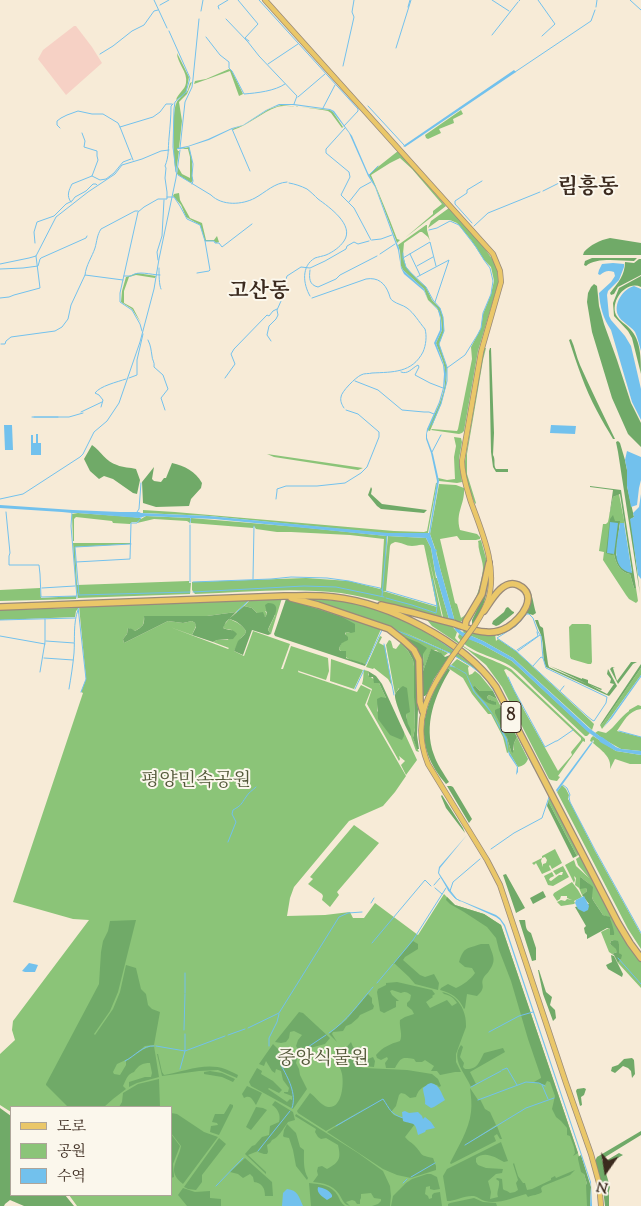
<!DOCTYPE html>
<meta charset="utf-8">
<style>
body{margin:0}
#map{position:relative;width:641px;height:1206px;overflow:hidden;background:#f7ebd7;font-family:"Sorts Mill Goudy","Noto Serif KR",serif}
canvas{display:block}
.legend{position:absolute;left:10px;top:1106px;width:162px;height:90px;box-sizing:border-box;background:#fbf7ec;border:1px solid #aea59a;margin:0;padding:6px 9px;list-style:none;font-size:15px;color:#3b2a1e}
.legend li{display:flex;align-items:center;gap:10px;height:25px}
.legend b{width:25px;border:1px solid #aea59a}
.north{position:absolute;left:581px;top:1146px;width:50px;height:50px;-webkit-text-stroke:4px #fbf7ec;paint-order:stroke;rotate:193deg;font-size:14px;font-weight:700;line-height:20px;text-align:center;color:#3b2a1e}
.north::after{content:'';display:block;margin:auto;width:18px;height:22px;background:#3b2a1e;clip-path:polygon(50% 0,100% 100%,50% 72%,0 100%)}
</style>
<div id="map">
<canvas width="641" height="1206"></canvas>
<ul class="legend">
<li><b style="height:6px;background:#eac769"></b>도로</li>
<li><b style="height:14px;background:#8bc478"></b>공원</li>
<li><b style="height:14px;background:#72c1ed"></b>수역</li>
</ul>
<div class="north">N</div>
</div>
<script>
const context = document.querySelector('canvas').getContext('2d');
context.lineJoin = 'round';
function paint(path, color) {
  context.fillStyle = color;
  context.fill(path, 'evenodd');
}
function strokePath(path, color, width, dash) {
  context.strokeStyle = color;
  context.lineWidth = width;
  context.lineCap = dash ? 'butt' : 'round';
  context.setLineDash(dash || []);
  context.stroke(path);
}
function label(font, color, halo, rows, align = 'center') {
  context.font = font + ' "Sorts Mill Goudy","Noto Serif KR",serif';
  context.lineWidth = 4;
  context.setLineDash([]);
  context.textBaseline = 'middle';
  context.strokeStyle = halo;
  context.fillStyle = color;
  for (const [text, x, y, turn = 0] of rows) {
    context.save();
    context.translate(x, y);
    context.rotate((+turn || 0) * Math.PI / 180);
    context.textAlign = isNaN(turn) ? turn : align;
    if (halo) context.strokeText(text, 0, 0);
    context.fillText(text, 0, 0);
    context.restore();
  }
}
const built = new Path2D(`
 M74,26h2l16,21 10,16 -36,32 -28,-36 5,-9z`);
const green = new Path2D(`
 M177,53l12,24 -3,16 2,-3 2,-7 2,-1 -5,12 -8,8 3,19 -3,27 -2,1 1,2h1l-3,21c-3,-12 -4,-58 0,-68 1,-4 4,-6 8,-9l-8,5c2,-7 9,-10 10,-17 2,-11 -9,-20 -9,-30z
 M229,69l3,2 11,23 -4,2 -9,-25 -36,13 1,-3 11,-2z
 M281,105l49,5 3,2 10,15 -1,1 -11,-15 -3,-2c-12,-2 -41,-7 -51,-4 -15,5 -28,18 -44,23l-1,-1 12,-4 25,-16z
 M461,110l2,4 -10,5 1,4 -15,6 2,4 -13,6 -2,-1 -1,-3z
 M189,147l3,13v16l1,4 -2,3 -14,-9 1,-7 4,7 8,4v-21l-2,-8h-7z
 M398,151l48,55 -40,31 27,-23v-3l9,-7 -30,-35 -12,-11 -10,5 -19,12c9,21 18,42 26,64l3,1 -3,3 -21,-55 -7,-13 5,-5z
 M179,193l1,7 10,18 12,5 4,17h8l3,-4 2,6 -3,1 -2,-2h-9l-5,-16 -14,-8 -5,-12 -8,-9 1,-2z
 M449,208c11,11 44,47 48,60 1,5 1,11 1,16l-20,67 -14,80 -2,2 -3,1 -28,-4 1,-1 25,2 1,-2 14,-70 -1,-12 10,-19 2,-14 8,-20 3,-13 -1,-5 -2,-9 -7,-7 -13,-20 -14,-17 -7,-3h-11l-11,8 3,-7z
 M426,225h1v5l3,11 -2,-4 -6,-5h-2l-16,11 -1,11 3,13 13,14 7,6 6,13 8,8 3,9 1,14 -5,13 8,23 -1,19 -5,18 -11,27 -3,-1c8,-17 20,-37 18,-57 0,-10 -6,-21 -9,-30l6,-13 -1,-12 -4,-10 -9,-8 -4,-11 -21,-19 -2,-4 -1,-15 -2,-6z
 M137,273l19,3 -1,2 -19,-3 -7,2 -5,14v12l9,5 8,15 -9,-14 -11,-7 1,-11 4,-14z
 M484,348h2l-3,12 -16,94v20l9,29 -1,1c-6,-14 -11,-28 -10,-43z
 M454,437l7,1 1,4 -3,17 3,23 -5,1 -18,-2 -1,-3 9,2 8,-1 -1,-22 2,-11z
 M267,454l96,14 -5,2 -84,-13z
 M436,483h1l-9,50h-47l-172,-17 -66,-3v-3l32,2 219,19 30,1 3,-1z
 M439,484l17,1 8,3c1,17 -9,24 -4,42l17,4 3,3v2l-4,1h-16l-3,-4 -17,3 15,64 2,1 4,14c13,-7 21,-35 22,-50 0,-6 -3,-13 -4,-19 -1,-3 0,-5 -1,-8l3,-1 6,22 -5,28 -18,30 -6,3 -3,-1 -15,-54 -4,-17 -6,-17z
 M619,494l5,26v3h-4v-2l-7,33h1c2,10 6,18 16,20l4,14h2l2,13 -2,2 -7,-4 -3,-4 -23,-35 1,-8 -5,-1 4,-27h3l2,-2 5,-25z
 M78,513l55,4 7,1 1,1 5,-3 44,2v5l-3,-2 -33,-2 -17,4 2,-2 -2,1h-5l-2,2 -17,-1 -1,-2 -36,-4 -2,2v22h-1l-1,-27z
 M191,518l108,9 88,9 -1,21 2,-21 38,2 5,10 5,30h1l12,41 -6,-2 -15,-63 14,63c-34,-7 -67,-19 -101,-24 -48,-6 -98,-1 -146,1l-3,-4v-8l114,-4 43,3 31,8 1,-2 3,-48 -34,-4 -59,-3h-14l-21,-3 -2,-3 -1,2 -62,-5zM395,542c6,0 11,4 17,4 5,0 7,-2 12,-1l13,62 -54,-16h3l4,-45 1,-2z
 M73,543h58l-1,1 -55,3 2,38 112,-4v2h2l-1,11 -112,4 -2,-12z
 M40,588l1,10 35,-2v3l-76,2v-11z
 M300,597c22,3 43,3 64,9 43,12 83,36 116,66l-30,-19 -51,-23 49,23 -4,3 -8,-6h-5l-9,24 -1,-2 3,-7 -1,-11 -28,-22z
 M282,598l-11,36 -3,-4 7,-15 -10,-4 2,3 -2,3 -5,-4h-3l-5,-5 -8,-2 7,-7z
 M286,599l39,11 56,19 -15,35c-12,-3 -22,-4 -27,-16l3,-6h2l2,-10 5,1z
 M249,600l-13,12 -29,4h-63c0,10 -1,10 -9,15l-7,-3 -1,6 -4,5 1,4 44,-22 15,2 9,-2 3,2 1,3 -4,9 -22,-8 58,22 1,-1 -16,-6 4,-2h11l4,-10 -6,-1 -3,-1 1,-3 5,-6c8,3 12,5 17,12l-1,3 -4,4 -7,13 10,5 9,-25 37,13 -9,25h2l8,-23 37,12 1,13 -3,9 -27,-9v-1l-1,2 59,20 4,-7 10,5 -6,15 41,71 -11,16 -12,14 -34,15 -55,66 -4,11 -3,18 38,-1 25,-3 3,6h11l11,-15 43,32 26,-41 11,11 29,9 17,11 77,228 9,31v22h-510l-8,-11h102v-88h-160v5l-11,-7v-51l15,-14 -3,-10 1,-9 76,-101 -16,-1 -60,-17 70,-209 -2,-1 5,-13 -7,-73z
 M76,608h2v1l-2,2 -1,6 -75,3v-10z
 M525,613l1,1 -11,12 -17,10 -3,-2 1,7 2,-2 18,12 74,69 4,4 -2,6 -79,-72 -30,-17 -21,-9 4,-2 29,3z
 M418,616l33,9 6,7 -2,6c14,17 38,20 56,31l74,70v3l-2,-1 -25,35 2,1 -3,4 -6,-1 -2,-1 -47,-92 -16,-22 -18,-15 -36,-24 -5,-6zM506,669l5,3 70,66v2l-10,12 1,3 -14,16 -34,-61 -20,-40z
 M572,624h16l3,1 1,37 -1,2h-3l-17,-5 -1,-2 -1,-30z
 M459,634l22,10 31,17 78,72 -3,3h-2c-17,-16 -34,-32 -51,-48 -8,-8 -18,-20 -29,-25 -14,-7 -38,-12 -47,-26z
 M380,636l2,1 -3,6 6,3 7,40 -4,-7 -14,-11 -1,1 -7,-2z
 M389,640l2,1 2,7 3,1 6,-8 3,2 -2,2 5,6 5,9 1,6v31l1,31 -2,10 6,14 -3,-1 -4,-11 -5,-17v-5l-8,-30 -4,6 -9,-49z
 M331,659l32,11 -9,19 -24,-8z
 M457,659l12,7 -1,2 1,7 3,-1 3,-3 5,4 13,16h-13l-5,-5c6,12 10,13 21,19l-1,-3 -7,-3 -1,-2 2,-2 8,4 4,8 -3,2 13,42 3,-1v-7l3,-6 11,22c-2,5 -5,7 -10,8l-9,-15 -2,1 -4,-16 -12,-23h-3l-16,-20 -9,-16 -15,-10 1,-2 6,1 -4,-2z
 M641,668v7l-39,54 -2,-4 3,-2 13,-19z
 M364,670l4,1v4l11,8 7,15 -8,6 -1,7 27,25v-4l13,28 -11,15 -5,-10 4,-4 -6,-5 1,3 -1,2 -32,-57 5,-15 -10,-5c2,-6 1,-10 2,-14z
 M638,705l3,1v3c-13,2 -17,12 -24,22l24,6v14l-20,-2 -16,-9 -10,-7 3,-2 8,2c9,-6 14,-16 23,-22v-1z
 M593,736l23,15 25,4v9h-11l-15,-5 -5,10c2,-12 -9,-19 -17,-26l1,-2 -1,-1 -1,2 -2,-1 1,-3z
 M562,785l4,4 3,6 -1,4 2,3 25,49 46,83v15l-13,-20 -71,-137z
 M551,798l29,55 -3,3 -29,-55 1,-2z
 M354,825l25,18 -42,49 2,3 -9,12 -8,-7 1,-4 -1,-2 -14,-10 5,-5 -3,-2z
 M555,849l7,14 -10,6 -2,-4 -1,1 2,4 -9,4 -6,-11 -2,2 -2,-2 10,-5 -1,3 2,6v-3l3,-1 1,-3 -2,-3 -3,1v-2z
 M579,857h3l55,99 4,5v27l-22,-24 -1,-1 3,-4 -2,-6v-9l-5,-4 -3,1 -1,3 7,5v3l-5,2 -3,-2 -8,-20 8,-4 1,2 4,3 -3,-8 -1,-7 -7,-3 -10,-15 -1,-3v-10c-3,-4 -7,-6 -11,-10l-1,9 6,2 1,3 -5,4 -3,-7 -4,-3 1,-7 -2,-2 1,4 -1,3 -9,-18 9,-5 2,6 13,12 -11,-13 -2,-6z
 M563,866l6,11 -16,9 -5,-1 -4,-9 8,-4 2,4 -4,2 -1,2 2,1 8,-6h3l1,-3h-2l-5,3 -3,-4z
 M572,882l6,8 4,7 -8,4 1,2 -1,1 -13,2 -4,-4 4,-2 4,1 2,-2 5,1 -5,-2v-2h-6l-1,3 -3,2 -4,-6 1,-2z`);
const forest = new Path2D(`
 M610,238l31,5v12h-58l1,-3c6,-7 16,-12 26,-14z
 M592,258h45l-3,3c-14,0 -38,-4 -48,5l-2,-1 1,-4z
 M639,259h2v16l-23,12 -4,7 -3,1 -1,-2c8,-10 15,-18 15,-31l9,1z
 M641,276v11c-15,-7 -31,14 -25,28 3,6 10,9 14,14 11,11 11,30 11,45l-9,-36 -4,-7 -14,-15 -1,-13 6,-15z
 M594,284l3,2 2,20 5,18 13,36 14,43 10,20v24l-13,-13 -16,-36 -20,-66 -5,-30 1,-9 3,-6z
 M571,339c4,8 5,17 9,26 11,25 23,49 35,74h-2c-5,-9 -11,-18 -16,-28 -12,-22 -20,-47 -28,-71z
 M490,348h1l3,85 -1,22c3,5 0,10 3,14h12v3h-12l-3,-5 -2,-15 -2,-101z
 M618,441l2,2 5,17 2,10v16l7,31 -3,2 9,75 -22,-142 -2,-10z
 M92,445c9,6 14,17 25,20 6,3 13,2 19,4l4,11 -3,14 -4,-1 -20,-14 -9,-3 -5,3 -9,-8 -6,-12z
 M172,463c13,3 23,8 30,20l-1,5 -10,11 -2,7 -33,1 -13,-4 -1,-21 12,-15 -2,12 2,2 7,1 3,-4h2z
 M590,486l31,4 15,98h-2l-4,-14c-10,-2 -14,-10 -16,-20l-2,1 -6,-2 4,-34 3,-4 2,6h5l-4,34 16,17 -12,-78 -7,3 -4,21 4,-28 -23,-3z
 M371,487l1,2 -1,5 11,10 45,6 -3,3 -43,-4 -4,-3 -9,-11z
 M488,577c0,17 -5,34 -16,48v-5l13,-27z
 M512,581c22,3 19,15 24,32l-3,2 -8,-2 4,-18z
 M286,599l56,18 13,7v8l-4,1 -5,-1 -1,2 3,3v3l-6,3 -3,5 1,3h6v7l20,6 -1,2 -90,-30 -1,-2z
 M268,603c17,0 3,18 0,27l3,4 -3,1 -16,-5 -9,25 -9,-4 4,-10 7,-7 1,-3c-5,-7 -9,-10 -17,-12l15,-13 8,2 5,5 6,-1 2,5 2,-3 -2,-9z
 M508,607l4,4 2,1v1l-15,12 -3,1 -4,-2 1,-3 11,-9 2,-4z
 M236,612l-10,10 -3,6c5,3 10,0 14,6l-4,5 -16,1 -4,2 -21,-7 4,-8 -1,-4 -3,-2 -9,2 -15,-2 -44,22 -1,-4 4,-5 1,-6 4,1 3,2c7,-4 10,-6 9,-15h63z
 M535,620h3l2,6 3,2 5,36 1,3 38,17 -37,-18 32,13v-1l6,2v3l14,6 -1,1 -11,-5 17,9 7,-10 -4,-1 1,-4 -4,-5 1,-5 9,17 -7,9 -1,1 -7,-3 -56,-26c-4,-8 -2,-19 -4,-28 -1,-6 -5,-12 -7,-19z
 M405,637l14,6 8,5 -4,6 1,11 -3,7v-12l-17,-22z
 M405,643l6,6 6,15v34l1,11 -1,26 2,14h-2l-4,-11 2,-10 -1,-31v-31l-1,-6 -5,-9 -5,-6z
 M431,649l10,4 4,4 5,-2 -16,24 -7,15 -2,2h-3v-22z
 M631,662h6l-4,2 -15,20 -8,-15 2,-2 3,1h-2l4,13z
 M641,664v4l-38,55 -3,2z
 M448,668l2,2c-15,25 -27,55 -16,85 3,9 10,19 15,27l-3,2c-34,-39 -25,-77 2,-116z
 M368,671l8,5 6,8 22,48v4l-2,4 -12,-5 -12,-16 -1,-20 4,-2 5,1 -7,-15h-5l-1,-6h-4z
 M403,686l4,2 3,24 -4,2c1,4 1,7 2,10 3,6 3,5 3,12 -4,-5 -17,-35 -16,-41 1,-4 5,-7 8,-9z
 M475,686l5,5h13l4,8 -8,-4 -2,2 1,2 8,3v3c-10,0 -18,-10 -23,-18z
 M501,707l16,30 -3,6 -1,10 -2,-2 -4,-13 -12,-25v-3z
 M447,786h4l2,1 19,32 -3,4z
 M442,795l21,33 2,5 -19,-25 -5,-12z
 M548,801l29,55 -4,2 -26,-52z
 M506,874l19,34 -9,5 -13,-38z
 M581,877c4,4 8,6 12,10l-1,10 1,3 10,15 7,2c1,6 5,14 4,18h-4v-5l-1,-2h-2l-20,11v-4l-2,-2 -1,-5 2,-2 -11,-19 14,-3 -7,-9 5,-4 -1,-3 -6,1v-11z
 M543,891l3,6 -13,7 -3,-6z
 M447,897l8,8 29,9 17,11 77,228 -5,3 2,-3 -1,-6 -4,-11 -3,-1v-7l-6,-7 -5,-4 -4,-8 3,-13 -5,-14 -3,-1 -2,4 -11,-3 7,-4v-1l-13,-38 -17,-58 -12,-31 -3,-12 -9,-11 -23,-15 -14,-8 -4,-4z
 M136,920l-18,72 -8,19 -16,23 1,1 18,-26 7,-17 6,-27 10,3 5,21 5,5 2,11 4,4 8,3 -6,33 -9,1 -13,11 -15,7 -4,8 1,2 6,1 6,-10v-4c10,-5 17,-15 28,-15l5,31 -22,6 -8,4v-5l16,-5h6l1,-4 -2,-10c-8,0 -11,2 -16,9 -7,2 -8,8 -11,14l3,3 -13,10 -9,8h-36l-22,-22v-1l53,-100 2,-32 2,-11 5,-10 2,-10z
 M519,920h6c1,5 0,10 6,13l5,15v12l-4,1z
 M614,940l4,1 1,3v9l3,2 -1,4 -3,4 -4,-8 -2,-1 5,-2 -1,-3 -6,-5 1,-3z
 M413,941l5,3v5l-13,8 -2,3 17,15 5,2 9,-3 5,9 -1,7 -23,-6 -6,-7 -15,-14z
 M481,944h8c4,12 8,16 0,27 -1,2 -4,4 -5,6 -5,8 4,9 -7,19l-10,-2 -2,14 -1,1c-5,-11 -12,-16 -24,-19l1,-2 7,-4 8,4c7,-3 15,-9 19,-15l-3,-5 -7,-1 -6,-5c5,-16 8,-13 22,-18z
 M611,955l3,1 9,18 -1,3 -14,-8 -2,-4 6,-3z
 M538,970h1l7,22 6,5 -2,8 5,5 1,8 -3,3 -10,-27z
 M397,982l35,8 3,4 -3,2 1,1 -7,5 4,6 17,-8 5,6 5,-3c-3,-5 -7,-8 -13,-9l-2,-2c16,3 25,19 24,35l-10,27v8l5,10h-6l-15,3 -3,-4h-6l3,-5 -9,-6 -3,2h-6l-2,-3c-12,-2 -13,-2 -19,9h-9l-1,-5 3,-4 -1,-2 -6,3 -4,-2 -1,-3c7,-8 14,-11 24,-14 3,-6 -1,-14 0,-21l5,-3 9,-3 -2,-4 -5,-4v-3l3,-3 1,-5c-4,-3 -6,-4 -10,-2l-9,-3 -2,1 2,4 7,6h-3v6l-12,6 -4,-2 -3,-19 1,-3 8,-4v-2z
 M368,994l4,4v5l2,3 -1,3 -13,6 -2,3 -7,6 -5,2 -3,5 -10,1 -1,2 5,8 -8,-8 17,-14z
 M299,1012l4,1 27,25 -5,6 -15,4 -13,11 -1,4 3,6 1,6 7,14 -14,20 -42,-23 -2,-4 8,-14 5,3 -1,3 12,7 9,9 -3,3 -10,-5 -1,1 19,13 3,-3 2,1v-4l-8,-3v-1h4l1,-4 -6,-8 -2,-9 -5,-2 -1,4 -3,-2 -6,-10 -2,5 -5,-2 14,-20 6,6v3l7,5 13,-7 -3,-5 2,-6 4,-5 -8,-4 -4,1 -1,6 -3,4 -5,1 -6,-1z
 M351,1042l2,5 7,5 4,5 4,2 5,-2 2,4 -1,6 -11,-1 -18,-17z
 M461,1045l2,2 -3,10 4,6 -1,4 2,2c13,1 14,-7 19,-16l19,-5 2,4 -35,20 6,12 -5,3c-5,-13 -21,-28 -10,-42z
 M344,1052l17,15 3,1 43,2 25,4 6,5 3,7 -2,1 -2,-2c-10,-1 -18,2 -21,12l-6,1 -5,-4 -4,-1 -2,2 -3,11 -5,6 3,3 9,3v3l9,2 3,1 -10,13c3,4 6,5 9,8 10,10 4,10 19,13l3,8v4l-25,8 -14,-3 -14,-6 -56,-37 44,-27 -45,26 -28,-18 -1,-2 13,-18c5,3 11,13 18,14 14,2 16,-23 14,-33 -1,-5 -4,-10 -6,-14l6,-7z
 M157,1054h1l4,18 2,3c19,-3 41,-13 61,-6 3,1 7,3 11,5l2,1 -1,3 -19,-8 -19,1 -37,5z
 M632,1058l2,2 1,14 -3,4 -1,-7 -3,-3 -5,-2 -8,7 -4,-2 1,-4 6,-2 6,-6z
 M210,1071l12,2 13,6 -2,3 -11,-5 -18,-3v-2z
 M159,1079l1,28h-41l3,-5 1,-9 15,-9z
 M247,1086l15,7 -6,12c-3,-4 -5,-11 -12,-7l-2,-4z
 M470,1088l8,12 2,-1 5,10 5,3 6,13 -31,20 32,-19 5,13h-2l-3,-5 -3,2 2,5 -45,23 -1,-1c8,-16 19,-33 21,-51 1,-8 0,-16 -1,-24z
 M584,1088l2,1 -2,6 -3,2 1,8 -2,1 -4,-15 1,-2z
 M275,1101l18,11 2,8 -7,2c-5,7 -9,15 -16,18l-2,3 -3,2 1,7 -1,2h-3l-6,-2 6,-8 -6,7 -10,4 18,17v2l-21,-20 7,-8 3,-1 7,-8 7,-2 1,-9 9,-4c2,-7 -1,-13 -7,-17z
 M230,1104l3,1v2l-14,28 -9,-3 1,-6 7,-1 -1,-2 -5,-1 3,-8h9z
 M256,1107l7,1 4,2 -16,20 -5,-3z
 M0,1108l11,8v79h54l9,11h-50l-14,-6 -5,4 -1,2h-4z
 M171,1113l6,1 27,18 14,5 -35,47c-17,-13 -5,-22 -2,-38l-10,-13z
 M296,1114l62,39 25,18 7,15 1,10 -1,10h-18l6,-2 3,-3v-2l-7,-1 -3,-5 -10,1v4l-1,2v4h-3l-2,-3 -3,-1 -6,2 4,4c-7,-2 -7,-6 -11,-12 -6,-9 -16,-11 -26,-12l5,-7 -1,-4 1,-4 4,-1 5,3c13,-7 14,-11 11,-24l-12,-7 -5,1 -3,-2 -3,-5 1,-3 -21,-13z
 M287,1124l9,9 4,14 4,3c0,9 -1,20 4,28l-1,2 -11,-14 -3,-16 -4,-12 -5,-1 -1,-1 1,-6z
 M641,1131v4l-39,24v2l2,1 15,-9 4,2 -19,11 6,21 -1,4v15h-4l-2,-17 -8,-28 2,-4z
 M171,1134l9,12 -7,18 1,13 -3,1 1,-29z
 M219,1138l7,6 -24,31v7l-6,8 -8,-1 -4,-2z
 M501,1142l7,19 -4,1c-9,-5 -19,-11 -28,-4v4l2,3 8,3 17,1 -1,4 -6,1 -8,7 3,11 -1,7 8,-2c-2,-5 2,-10 1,-16l-3,-2 1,-1 5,1 1,10 1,1 3,1 3,2 5,-1 3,-2 -2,-7 2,-3 -5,-16 1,-1 4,13 5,7h2l2,7 5,-1 19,-9v-2l4,-2 1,2 19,-8 -5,5 -27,11 -2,2 1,4c-3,3 -10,3 -14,5l-2,-3c-11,3 -29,11 -41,7 -4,-1 -7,-4 -11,-5 -9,-1 -18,5 -27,5l-4,-25 4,-7z
 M581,1155l10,32 -1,19h-3l-1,-21 1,-1 -3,-10 -3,-2 -3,-13v-2z
 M245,1158l27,24 1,14h-8c0,-8 -3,-13 -11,-14l-1,-5 -3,-3 -7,4 -5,-4 -8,-2z
 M427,1174h4l6,3 3,12 -6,1 -4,-1v-3l-4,1 -1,7 3,2 1,3 3,-1v-3l2,-2 6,-1 2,14h-51l2,-10 13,-13 6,-4z
 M309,1183c11,1 23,2 29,13 2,4 3,7 7,10h-34z
 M183,1188l12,4 15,-1v7l11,1v7h-34l-9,-11z
 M474,1198l9,4 13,1 1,3h-49v-2l2,-1z`);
const water = new Path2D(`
 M514,70l2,2 -111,75 -2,-1z
 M279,104h15l36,5 4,2 18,25 16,37 7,12 21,56 3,7 2,18 2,4 21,19 4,11 9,8 3,4 2,18 -6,13 8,22 2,9 -2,14 -4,14 -13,31v5l6,16 6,27 -9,53 5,15 2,1 -1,2 4,16 15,54 5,8 2,2 21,9 30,17 76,70 12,9h1l14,10 5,2 20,2v4l-25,-4 -16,-9 -1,-2 -11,-8 -76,-71 -31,-17 -18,-7 -7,-6 -7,-12 -14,-48 -4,-23 -5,-10 -40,-2 -172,-17 -68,-3 -7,2 -61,-5h-6l-10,-1 -62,-4v-3l73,5 47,2h19l2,1 68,3 179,17h41l8,-52 -6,-28 -5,-14v-4l1,-6 12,-27 4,-14 1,-14 -1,-9 -9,-22 6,-13v-12l-2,-8 -10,-10 -4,-9 -20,-17 -3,-6 -3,-18 -23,-63 -7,-11 -19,-43 -16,-21 -3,-2 -37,-5h-13l-11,4 -25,16 -12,4 -23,11 -28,9h-4v-1l11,-2 20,-7 24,-11 11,-3 23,-15z
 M613,263l11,1v3l-5,13 -11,11 -1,4 2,21 2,4 14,16 6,10 10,43v31l-9,-18 -21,-72c-8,-12 -11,-23 -12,-37l12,-11 4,-6 -1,-4c-6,-2 -9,-1 -14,3l-2,-1 1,-4 3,-6z
 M634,286l7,3v62c-2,-6 -3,-13 -6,-19 -5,-7 -14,-10 -17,-17 -5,-11 5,-26 16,-29z
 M4,425h8l1,25h-8z
 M551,425l25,1 -1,8 -25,-1z
 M36,434h2v9h3v12h-10v-20h2v8h3z
 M627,451l14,6v23l-2,8 -2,17 -6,2 -4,-21v-16l-2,-10z
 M641,494v85l-3,-4 -8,-56 4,-2 -1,-4 6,-6z
 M610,522l8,1 -4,31 -7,-1z
 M620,523h4l8,50c-24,-4 -14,-34 -12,-50z
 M451,665l15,8 9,19 11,12 8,12 13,23 1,11 10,17v5l-2,3 1,-8 -8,-12 -4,-16 -12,-24 -20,-24 -7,-17 -10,-6 -7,-2z
 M641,675v2l-29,41 -9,10z
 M594,740l-3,5 -34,47 -1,-2 34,-46z
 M467,835l-27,33 -1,5 11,17 7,9 39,16 4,3 5,7 86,257 1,24h-2l1,-19 -1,-5 -86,-256 -4,-6 -4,-3 -40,-18 -8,-9 -10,-17 1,-6z
 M584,896l5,10 -1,4 -4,2 -6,-3 -3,-6 1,-3z
 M29,963l9,2 -3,7h-10l-3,-1z
 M431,1083c9,2 10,10 14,17l-11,7 -3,1 -6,-4c1,-5 -2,-11 -2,-16l5,-4z
 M405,1111l4,2 9,-1 4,4 1,3 2,-2 6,5 4,6 -9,2 -1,2 -7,3c-3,-14 -4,-10 -15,-14l-1,-9z
 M318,1187c6,1 11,3 14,8v2l-5,3c-4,-3 -11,-7 -9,-13z
 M287,1189c11,1 12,8 16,17h-21l1,-13z`);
const stream = new Path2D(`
 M154,0l13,28
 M238,0l20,24 -13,14 4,3
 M259,0l99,109v2l-14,15
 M492,0l17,11
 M538,0l17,24 -13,12
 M630,0l11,10
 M519,1l1,-1
 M160,5l9,-5
 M408,7l2,-7
 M596,7l1,-7
 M219,9l-1,-3 10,-6
 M201,11l2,-11
 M226,19l22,23 11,14 38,40 -3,8
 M169,31l21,47 -4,14 -11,10 -1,7 -1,38 3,25
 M492,35l26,-33
 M206,37l14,18 9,7v6l3,3 12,23c13,-1 31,-3 41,-10
 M396,48l15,-48
 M100,54l13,-8 19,-15 12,-6 10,-14 4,-1
 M268,64l30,-20
 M343,66l11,-49 -2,-5 2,-12
 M515,72l73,-49 3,-2 4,-11
 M298,97l27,-23
 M368,106l36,39
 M323,108l12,-23
 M120,127l33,-10 7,-5 6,-8h6
 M60,128l-3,-3v-4l4,-3 6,-3 11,-4 14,3h11l15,9 2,4 13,33
 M345,128l-19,21v4l23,19 1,5 -9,18 13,13 17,32
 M232,129l18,42
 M189,147l4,17 -1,12 1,5 -1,3
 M180,148l5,-46 7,-15 1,-8 6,-60
 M178,175l33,20c11,11 31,10 44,3 11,-6 19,-15 32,-16
 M369,175l9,-9
 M92,176l8,4 6,-1 8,-6 9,-11 8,-3
 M289,183c6,1 12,3 18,6 4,3 8,7 11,10 11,8 37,26 26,42 -4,6 -11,11 -18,14 -3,1 -8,2 -11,3 -14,8 -12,26 -5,38
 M543,191l16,-8
 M167,197h7l6,9 7,13 13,6 5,16h9l1,2h4l3,4 30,-23
 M71,202c-5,-6 -2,-12 1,-18l20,-8 6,-16 -1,-4v-5l-13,-4 1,-6 -3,-8
 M349,202l11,-14 11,-6
 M472,223l-17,-19v-3l12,-8v-3l15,-9
 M474,226l14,-13 52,-21
 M429,230l8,-2 13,-7 9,4 17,22 8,13 6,8 3,13 -2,13 -8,19 -2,15 -3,6 -13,21 -18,13
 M372,240l9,-1 11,-4
 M35,243l-1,-11 3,-10 17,-6 12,-12 6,-3 3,-4 11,-6 7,-7h3l1,1
 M403,253v5l27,-16 6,24
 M380,254l15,-10
 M410,254l10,21
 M403,258l3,9 4,5 16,15 7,13 7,8 3,9 1,14 -5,13 8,23v14l-6,23 -9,21
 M158,260l-1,-8 5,-16 2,-36
 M0,264l29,-6 7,-2 20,-39 32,-25 27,-18 7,-9 20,-6 19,-8 8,-1
 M417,266l16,-9
 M159,268c0,6 0,17 2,21
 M0,269l23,-1 15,-2 2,-7 1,-1 45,-20 1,-2
 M310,270c-1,8 -1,15 8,17l18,-8 4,-4 37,-19
 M197,273l12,-2 1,-1 -5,-29
 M85,275c1,-10 7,-18 10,-27 2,-7 2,-13 6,-19l34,-18h3
 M124,276h7c7,-6 20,-1 29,-1
 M417,277l32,-17 -14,42
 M0,298l9,-1 5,-2 26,-7 -4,-32
 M312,298l54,-19c12,-2 19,4 23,15 1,3 1,5 4,7 4,3 10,4 14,7 7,5 12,14 18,21 2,7 1,16 -2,23 -11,21 -30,20 -51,21 -3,1 -8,0 -11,2 -5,2 -20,17 -20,22 -1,4 1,8 3,11
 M142,331l-2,-7 -8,-14 -12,-8v-9l18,-81 6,-5 14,-8h9v-7l-2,-14 1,-10 -1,-2c4,-9 3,-18 4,-28 1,-11 2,-21 2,-32l2,-2
 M148,340c3,6 3,10 4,16 0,4 3,6 2,11l9,8 5,14 -7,9 4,12
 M271,341l-4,-6 2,-9 7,-7 2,-4 -1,-5 8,-18 -1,-6 3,-10 14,-9 9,1 15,-7 21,-12 1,-3 7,-4 4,2 11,-3
 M1,344h4l1,-3 5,-4 44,-6 7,-4 6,-8 3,-14 14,-30 38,5
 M401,372c7,3 11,-4 17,-7l1,2 -4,8 15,8 13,5
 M129,378l8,-3v-15l6,-26
 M225,378l10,-14 -4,-10 3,-5 33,-34 2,1 4,-5 4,-2
 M355,381l23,9 24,20 22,2h5l5,2
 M101,407l2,-7 -4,-5 -4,-2c5,-7 22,-11 31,-14
 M81,412l21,-10
 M32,417h37l14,-4
 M34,417h24
 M432,452l9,-17
 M0,499l23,-5 57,-37 3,-3 11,-22 13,-11 12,-18 21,-61 14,-53 5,-30 17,-81 4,-28
 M276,499l1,-8v-2l9,-3h31l28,-3 16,-10 6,-6 12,-30v-5l-21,-18 -12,-4
 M6,512l4,41 -1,3v9h30l1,9 1,23 36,-1
 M72,512l-1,14 6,72
 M137,512l2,-3 2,-26
 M190,523l1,-6
 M190,525v57
 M131,544l-56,3 4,48 111,-3
 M76,562l54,-3 1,-36h6l4,-5
 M253,579l1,-53
 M193,582l78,-3 20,-2 36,1 22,3 17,4 14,3 3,4
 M42,588l33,-2
 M386,591l51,15 -5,-27
 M193,592l111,-6 32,1 48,10
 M382,596l5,-60
 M386,598l26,7 24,8 1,-7
 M323,599l11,1
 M78,607l8,72 -5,13
 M237,612l12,-12
 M527,614h2l4,4 5,14 3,4 2,22 3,10 61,29 -1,6 -12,18 -2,-1 -5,-4 -71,-65 -19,-13 19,-12z
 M0,620l75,-2
 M384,625l68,29
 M0,636l45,8
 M433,636l21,15
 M46,641l28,2
 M384,644l10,51
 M517,650l21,-14 -1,-4
 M518,651l22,-16
 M458,653l7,5
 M455,656l16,10 10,8 8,9 11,18 34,67
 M44,658l29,2
 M366,664l16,-34
 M533,666l8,-9 2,1
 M40,672l5,-30v-23
 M508,677l6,13 31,57 11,-6h1l16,-11
 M69,689c2,-12 4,-24 5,-36 1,-13 -1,-31 4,-43
 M355,689l9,-19
 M560,691l4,-5
 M619,731l22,6
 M563,785l4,3 3,7 -1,2 1,5 25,48 46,83
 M228,842l8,-20 -4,-8 1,-4c9,-5 8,-6 13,-13 2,-4 7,-7 10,-10
 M491,849l23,-16 28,-15 7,-21
 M434,885l6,-7
 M435,888l7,6
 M448,890l7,8 5,3
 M450,891l3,-9 27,-23
 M371,903l3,-5
 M372,943l53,-63 6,6
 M618,958l23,26
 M394,963l19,-23 33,-52
 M377,983l16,-19
 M185,993v-20
 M248,1028l31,-15 60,-96 9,-4 14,-1
 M184,1030l1,-36
 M489,1032l30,-16 14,-4
 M329,1033c18,-12 30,-30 44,-46
 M228,1035l17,-6
 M156,1046l29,5 40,-15
 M269,1046v-8l8,-16 2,-8
 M125,1061c10,-5 18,-16 29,-15
 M180,1069l5,-18v-17
 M502,1070l5,-2 10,17
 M542,1085l6,14
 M471,1087l30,-16
 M478,1100l48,-18 13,1 6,3
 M292,1108c5,-14 -4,-30 -11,-43l45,-30
 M336,1126l47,-27c7,10 7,15 20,19
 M465,1145l61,-37 28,-10
 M258,1151l32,-40
 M411,1177l24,-14
 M403,1183l4,-4
 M216,1186l27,-28`);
const primary = new Path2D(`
 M265,0l228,254 7,17 1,11 -20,70 -19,109c0,14 5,28 9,41 11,30 27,66 17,98 -3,9 -8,17 -13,25
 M451,658c-23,35 -40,63 -23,106l59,96 13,25 66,198 25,71 8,29 2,23`);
const motorway = new Path2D(`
 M291,598l27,7 71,24 14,11 11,10 5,10 1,42 3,10
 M381,605c24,5 47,12 71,18 11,3 22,9 34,9 7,1 15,-1 22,-5 13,-8 32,-32 10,-42 -15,-7 -27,16 -34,26
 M0,607l284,-11c16,0 33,-1 49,1 55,6 131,44 163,90l122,236 12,20 11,15
 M465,627l1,-6 16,-27 7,-31`);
const primaryBridge = new Path2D(`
 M451,658l24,-33`);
const shields = [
 [511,717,20]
];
const shieldNames = [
 ["8",511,717]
];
const parkNames = [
 ["평양민속공원",196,783],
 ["중앙식물원",323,1061]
];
const quarterNames = [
 ["림흥동",588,189],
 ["고산동",259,293]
];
paint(built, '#f6d1c5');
paint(green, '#8bc478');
paint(forest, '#70aa68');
paint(water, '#72c1ed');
strokePath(stream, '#72c1ed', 1);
strokePath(primary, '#998a7a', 6);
strokePath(motorway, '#998a7a', 8);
strokePath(primary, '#eac769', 4.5);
strokePath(motorway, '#eac769', 5.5);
strokePath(primaryBridge, '#998a7a', 6, []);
strokePath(primaryBridge, '#eac769', 4.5);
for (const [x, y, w] of shields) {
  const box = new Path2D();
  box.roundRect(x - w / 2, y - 15.5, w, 31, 4);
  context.fillStyle = '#fbf7ec';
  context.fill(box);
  strokePath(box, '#3b2a1e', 1);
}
label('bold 18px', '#3b2a1e', null, shieldNames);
label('19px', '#535839', '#fbf7ec', parkNames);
label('bold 21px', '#3b2a1e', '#fbf7ec', quarterNames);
</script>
